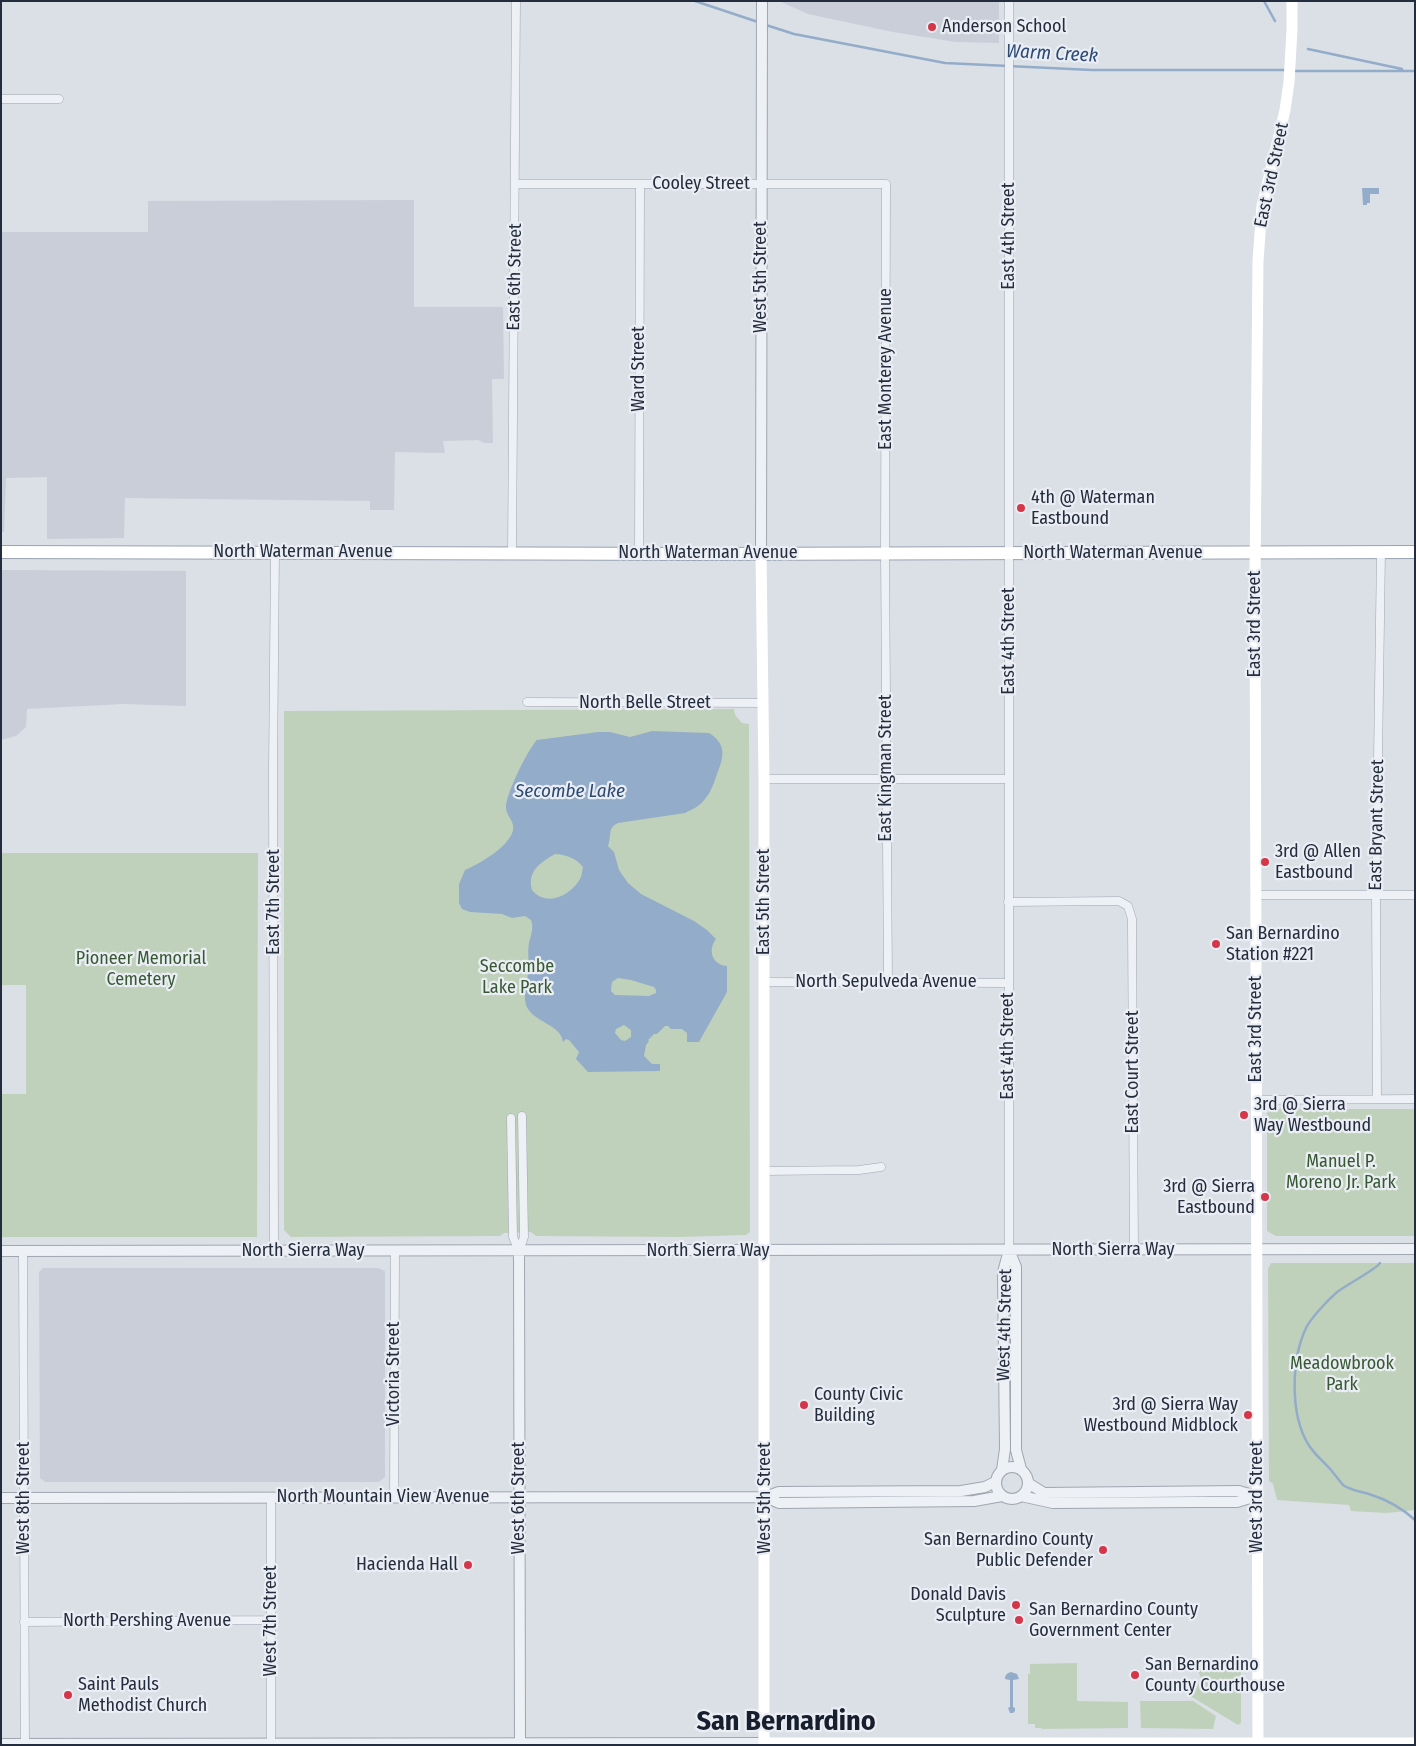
<!DOCTYPE html>
<style>
body{margin:0}
#map{position:relative;width:1416px;height:1746px;overflow:hidden;background:#dbdfe6;font-family:"Fira Sans Condensed",sans-serif}
canvas{display:block}
.frame{position:absolute;inset:0;border:2px solid #242d3d;pointer-events:none}
</style>
<div id="map">
<canvas width="1416" height="1746"></canvas>
<div class="frame"></div>
</div>
<script>
const context = document.querySelector('canvas').getContext('2d');
context.lineJoin = 'round';
function paint(path, color) {
  context.fillStyle = color;
  context.fill(path, 'evenodd');
}
function strokePath(path, color, width, dash) {
  context.strokeStyle = color;
  context.lineWidth = width;
  context.lineCap = dash ? 'butt' : 'round';
  context.setLineDash(dash || []);
  context.stroke(path);
}
function label(font, color, halo, rows, align = 'center') {
  context.font = font + ' "Fira Sans Condensed",sans-serif';
  context.lineWidth = 4.5;
  context.setLineDash([]);
  context.textBaseline = 'middle';
  context.strokeStyle = halo;
  context.fillStyle = color;
  for (const [text, x, y, turn = 0] of rows) {
    context.save();
    context.translate(x, y);
    context.rotate((+turn || 0) * Math.PI / 180);
    context.textAlign = isNaN(turn) ? turn : align;
    if (halo) context.strokeText(text, 0, 0);
    context.fillText(text, 0, 0);
    context.restore();
  }
}
const built = new Path2D(`
 M779,1h220v42l-43,-1 -63,-10 -85,-18z
 M414,200v107h89l1,72h-12l1,64h-9l-6,-3 -35,1 2,12 -50,-1 -1,58h-24v-9l-245,-3 -1,40 -77,1v-62l-41,1 -2,54h-3v-300h147v-31z
 M1,570l185,1v135l-63,-2 -96,5 -1,18 -10,9 -15,4z
 M43,1268h335l7,3v206l-6,5h-334l-5,-4 -1,-206z`);
const green = new Path2D(`
 M734,709l1,6 7,8 7,1 1,508 -4,3 -66,2 -144,-1 -5,-4 -27,1 -4,3 -209,1 -7,-7v-519z
 M1,853h257l-1,384h-256v-143h25v-109h-25z
 M1271,1109h144v127h-139l-9,-5v-118z
 M1271,1263h144v247l-28,3 -36,-2 -2,-6 -72,-5 -4,-16 -4,-3 -1,-212z
 M1203,1659l38,1v63l-3,2 -46,-28v-10l4,2 5,-11 -5,-12z
 M1077,1663v38l51,1v26l-86,1 -1,-1h-6v-4h-7v-50h2v-10z
 M1140,1701h53l23,15 -3,13 -72,-1z`);
const water = new Path2D(`
 M1362,188h17v6h-9v9h-3v2h-4z
 M652,731l57,2c18,11 15,24 8,41 -3,9 -6,18 -12,25 -5,7 -12,10 -20,14l-67,10c-11,5 -6,13 -10,23l6,6 5,18 9,13 13,11 53,27 13,9 9,9c-9,12 -3,26 11,27v26l-28,50h-12v-9l-5,-4h-11l-3,-3h-3l-8,8h-3l-6,6 1,1 -3,4 -2,11 8,8h8v7l-72,1 -12,-13 3,-7 -10,-12 -3,-1 -3,3c-2,-18 -31,-20 -37,-37 -3,-11 1,-20 2,-31 2,-10 -1,-21 1,-31 2,-8 5,-15 2,-23l-6,-4 -13,2 -10,-4 -32,-2 -8,-3 -3,-6v-19l6,-14c15,-6 52,-28 48,-45 -2,-7 -7,-11 -7,-18 0,-13 22,-58 31,-67l61,-8h12l20,5zM555,854c10,0 22,5 28,13 -1,4 -1,8 -3,12 -9,16 -33,29 -48,11 -5,-19 8,-27 23,-36zM618,978l13,2 23,7 2,3v3l-7,3 -34,-1 -4,-4 1,-9zM624,1025l7,5v7l-6,4 -4,-1 -6,-7 1,-4z
 M1011,1672l6,2 2,5 -6,1v27l2,1v3l-2,2h-3l-2,-5 2,-1v-27l-5,-1c0,-4 2,-6 6,-7z`);
const stream = new Path2D(`
 M695,1l63,21
 M1264,1l11,20
 M766,25l28,9 151,29 147,7h194
 M1308,49l94,20
 M1294,71h121
 M1380,1263c-3,6 -36,23 -44,30 -9,8 -25,25 -30,35 -15,32 -16,86 2,116 6,10 15,17 23,26 4,5 8,10 12,15 9,6 17,6 26,9 16,5 34,15 46,26`);
const minor = new Path2D(`
 M1,99h58
 M516,184h370l-1,369 3,429
 M512,553l4,-552
 M639,553l1,-369
 M527,702l236,1
 M764,779h244
 M1255,895h160
 M1008,902l111,-1 9,5 4,13v7l2,324
 M764,982l244,1
 M1377,1098l-1,-203 5,-343
 M1256,1100l159,-1
 M511,1118l2,119 6,14
 M764,1171l95,-1 22,-3
 M1009,1250v-1249
 M274,1251l-1,-478 2,-221
 M519,1251l5,-14 -2,-121
 M23,1252l2,493
 M271,1497v248
 M394,1497l1,-246
 M24,1622l247,-2`);
const tertiary = new Path2D(`
 M761,553l1,-552
 M1009,1250l7,17v183l5,19
 M1,1251l1414,-2
 M519,1251l1,494
 M996 1483a16 16 0 1 1 32 0a16 16 0 1 1-32 0Z
 M1002,1470l3,-21 -2,-177 6,-22
 M1028,1483l16,10 195,-2 17,5
 M1021,1496l32,7 143,-1h41l20,-6
 M765,1497l14,6 195,-2 28,-5
 M1,1498l764,-1 14,-5 182,-1 24,-4 10,-5
 M1,1744l763,-1`);
const secondary = new Path2D(`
 M761,553l3,226v966
 M764,1743h651
 M1258,1743l-3,-1167 3,-315 4,-55 23,-96 4,-28 3,-52v-29`);
const primary = new Path2D(`
 M1,552l697,2 717,-2`);
const markers = [
 [932,27,5,"#d5364a"],
 [1021,508,5,"#d5364a"],
 [1265,862,5,"#d5364a"],
 [1216,944,5,"#d5364a"],
 [1244,1115,5,"#d5364a"],
 [1265,1197,5,"#d5364a"],
 [804,1405,5,"#d5364a"],
 [1248,1415,5,"#d5364a"],
 [1103,1550,5,"#d5364a"],
 [468,1565,5,"#d5364a"],
 [1016,1605,5,"#d5364a"],
 [1019,1620,5,"#d5364a"],
 [1135,1675,5,"#d5364a"],
 [68,1695,5,"#d5364a"]
];
const poiNames = [
 ["Anderson School",942,27],
 ["4th @ Waterman",1031,498],
 ["Eastbound",1031,519],
 ["3rd @ Allen",1275,852],
 ["Eastbound",1275,873],
 ["San Bernardino",1226,934],
 ["Station #221",1226,955],
 ["3rd @ Sierra",1254,1105],
 ["Way Westbound",1254,1126],
 ["3rd @ Sierra",1255,1187,"right"],
 ["Eastbound",1255,1208,"right"],
 ["County Civic",814,1395],
 ["Building",814,1416],
 ["3rd @ Sierra Way",1238,1405,"right"],
 ["Westbound Midblock",1238,1426,"right"],
 ["San Bernardino County",1093,1540,"right"],
 ["Public Defender",1093,1561,"right"],
 ["Hacienda Hall",458,1565,"right"],
 ["Donald Davis",1006,1595,"right"],
 ["Sculpture",1006,1616,"right"],
 ["San Bernardino County",1029,1610],
 ["Government Center",1029,1631],
 ["San Bernardino",1145,1665],
 ["County Courthouse",1145,1686],
 ["Saint Pauls",78,1685],
 ["Methodist Church",78,1706]
];
const streetNames = [
 ["East 3rd Street",1272,175,-78],
 ["Cooley Street",701,184],
 ["East 4th Street",1009,236,-90],
 ["East 6th Street",515,277,-89],
 ["West 5th Street",761,277,-90],
 ["Ward Street",639,369,-90],
 ["East Monterey Avenue",886,369,-90],
 ["North Waterman Avenue",303,552],
 ["North Waterman Avenue",708,553],
 ["North Waterman Avenue",1113,553],
 ["East 3rd Street",1255,624,-90],
 ["East 4th Street",1009,641,-90],
 ["North Belle Street",645,703],
 ["East Kingman Street",886,768,-90],
 ["East Bryant Street",1377,825,-89],
 ["East 7th Street",274,902,-90],
 ["East 5th Street",764,902,-90],
 ["North Sepulveda Avenue",886,982],
 ["East 3rd Street",1256,1029,-90],
 ["East 4th Street",1008,1046,-90],
 ["East Court Street",1133,1072,-90],
 ["North Sierra Way",1113,1250],
 ["North Sierra Way",303,1251],
 ["North Sierra Way",708,1251],
 ["West 4th Street",1005,1325,-89],
 ["Victoria Street",394,1374,-90],
 ["North Mountain View Avenue",383,1497],
 ["West 3rd Street",1257,1497,-90],
 ["West 8th Street",24,1498,-90],
 ["West 6th Street",519,1498,-90],
 ["West 5th Street",765,1498,-90],
 ["North Pershing Avenue",147,1621],
 ["West 7th Street",271,1621,-90]
];
const parkNames = [
 ["Pioneer Memorial",141,959],
 ["Cemetery",141,980],
 ["Seccombe",517,967],
 ["Lake Park",517,988],
 ["Manuel P.",1341,1162],
 ["Moreno Jr. Park",1341,1183],
 ["Meadowbrook",1342,1364],
 ["Park",1342,1385]
];
const waterNames = [
 ["Warm Creek",1052,54,3],
 ["Secombe Lake",570,792]
];
const townNames = [
 ["San Bernardino",786,1722]
];
paint(built, '#c9ced8');
paint(green, '#c0d1bb');
paint(water, '#93acc9');
strokePath(stream, '#93acc9', 2.5);
strokePath(minor, '#a0a6b0', 9);
strokePath(tertiary, '#a0a6b0', 12);
strokePath(primary, '#99a3b3', 14);
strokePath(minor, '#edf0f5', 8);
strokePath(tertiary, '#edf0f5', 10);
strokePath(secondary, '#fff', 11);
strokePath(primary, '#fff', 12);
for (const [x, y, r, color] of markers) {
  const dot = new Path2D();
  dot.arc(x, y, r, 0, 2 * Math.PI);
  context.fillStyle = color;
  context.fill(dot);
  strokePath(dot, '#eaeef4', 2);
}
label('18px', '#242d3d', '#eaeef4', poiNames, 'left');
label('18px', '#242d3d', '#eaeef4', streetNames);
label('18px', '#375931', '#eaeef4', parkNames);
label('italic 19px', '#2c4a73', '#eaeef4', waterNames);
label('bold 28px', '#171e2d', '#eaeef4', townNames);
</script>
